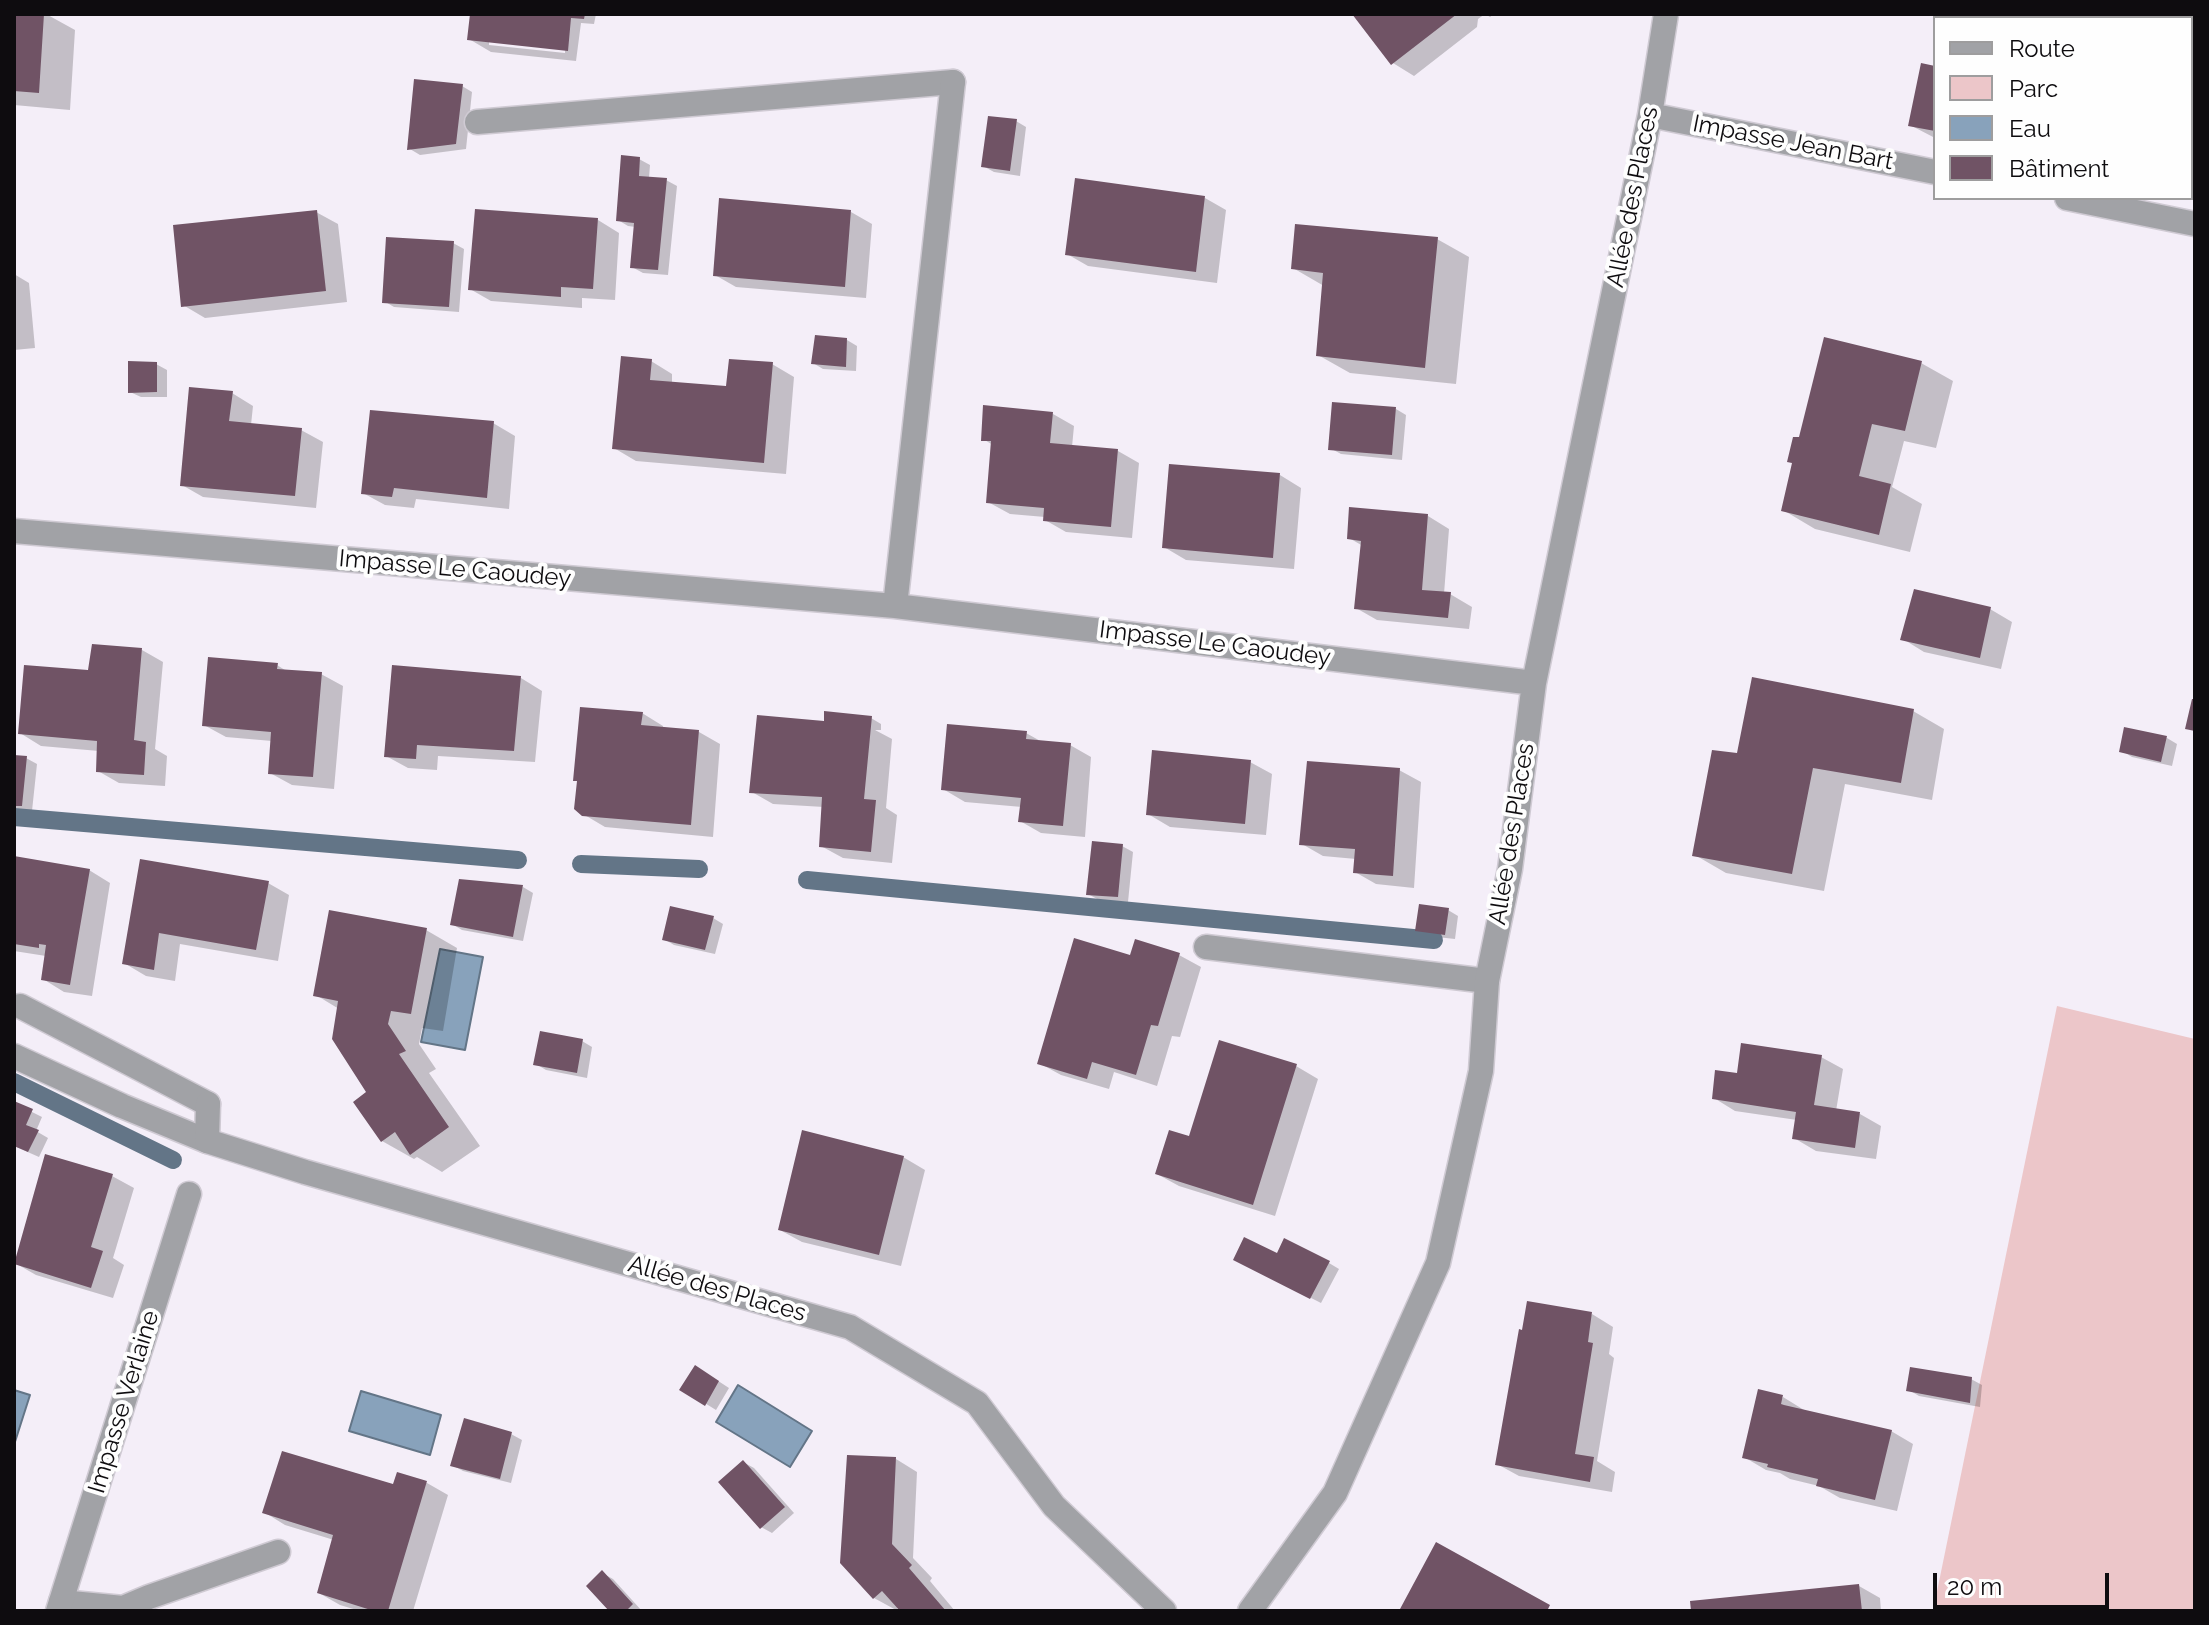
<!DOCTYPE html>
<meta charset="utf-8">
<style>
body{margin:0}
#map{position:relative;width:2209px;height:1625px;overflow:hidden;background:#f4eef8;font-family:Raleway,sans-serif}
canvas{display:block}
.frame{position:absolute;inset:0;border:16px solid #0e0c0f;pointer-events:none}
.legend{position:absolute;left:1933px;top:16px;width:260px;height:184px;box-sizing:border-box;background:#fefefe;border:2px solid #9e9d9e;margin:0;padding:10px 14px;list-style:none;font-size:24px;color:#0e0c0f}
.legend li{display:flex;align-items:center;gap:16px;height:40px}
.legend b{width:40px;border:2px solid #9e9d9e}
.scale{position:absolute;left:1933px;top:1573px;width:176px;height:36px;box-sizing:border-box;border:4px solid #0e0c0f;border-top:0;padding-left:10px;font-size:24px;line-height:28px;white-space:nowrap;color:#0e0c0f;-webkit-text-stroke:6px #fefefe;paint-order:stroke}
</style>
<div id="map">
<canvas width="2209" height="1625"></canvas>
<div class="frame"></div>
<ul class="legend">
<li><b style="height:10px;background:#a1a2a6"></b>Route</li>
<li><b style="height:22px;background:#ecc6c9"></b>Parc</li>
<li><b style="height:22px;background:#88a2bb"></b>Eau</li>
<li><b style="height:22px;background:#705365"></b>Bâtiment</li>
</ul>
<div class="scale">20 m</div>
</div>
<script>
const context = document.querySelector('canvas').getContext('2d');
context.lineJoin = 'round';
function paint(path, color) {
  context.fillStyle = color;
  context.fill(path, 'evenodd');
}
function strokePath(path, color, width, dash) {
  context.strokeStyle = color;
  context.lineWidth = width;
  context.lineCap = dash ? 'butt' : 'round';
  context.setLineDash(dash || []);
  context.stroke(path);
}
function label(font, color, halo, rows, align = 'center') {
  context.font = font + ' Raleway,sans-serif';
  context.lineWidth = 8;
  context.setLineDash([]);
  context.textBaseline = 'middle';
  context.strokeStyle = halo;
  context.fillStyle = color;
  for (const [text, x, y, turn = 0] of rows) {
    context.save();
    context.translate(x, y);
    context.rotate((+turn || 0) * Math.PI / 180);
    context.textAlign = isNaN(turn) ? turn : align;
    if (halo) context.strokeText(text, 0, 0);
    context.fillText(text, 0, 0);
    context.restore();
  }
}
const green = new Path2D(`
 M2057,1006l138,33v572h-262z`);
const water = new Path2D(`
 M440,949l43,8 -18,93 -44,-8z
 M738,1385l74,46 -22,36 -74,-45z
 M14,1390l16,5 -16,50z
 M361,1391l80,24 -11,40 -81,-24z`);
const shadow = new Path2D(`
 M14,14h32l29,16 -5,80 -56,-5z
 M472,14h124l-2,10 -13,-1 -5,38 -85,-9 -22,-13zM489,41l76,8v4l-76,-8z
 M1354,14h140l-4,3 -5,-3 -7,5 -1,8 -63,49 -21,-13z
 M2128,14h67v34h-4v-30h-64z
 M1935,68v70l-25,-13z
 M462,86l10,6 -6,57 -46,6 -10,-6z
 M1016,121l10,6 -6,49 -26,-4 -11,-6z
 M639,159l11,6 -1,13 17,2 11,6 -9,89 -25,-2 -11,-6 4,-40 -8,-1 -10,-6z
 M1205,198l21,12 -9,73 -129,-17 -21,-12z
 M316,212l22,12 9,78 -142,16 -22,-13z
 M851,212l21,12 -6,74 -130,-11 -21,-12z
 M598,220l21,13 -4,67 -33,-2v10l-91,-7 -21,-12z
 M1437,239l32,18 -13,127 -106,-11 -32,-18 6,-69 -31,-18z
 M453,243l11,6 -5,63 -65,-5 -10,-6z
 M14,274l15,9 6,65 -21,2z
 M847,340l10,6 -1,25 -33,-2 -10,-6z
 M651,361l21,13v9l56,5 44,-24 22,13 -8,97 -150,-13 -22,-13z
 M1921,363l32,18 -17,67 -32,-7 -12,46 30,17 -12,48 -95,-23 -32,-19 17,-70z
 M156,364l11,6v27h-26l-11,-5z
 M232,393l21,13 -2,19 50,5 22,12 -7,66 -113,-11 -21,-12z
 M1396,409l10,6 -4,45 -61,-6 -11,-6z
 M1053,414l21,12 -2,21 46,4 21,12 -7,75 -66,-6 -21,-12v-3l-35,-3 -22,-12 5,-57 -10,-6z
 M493,423l22,13 -6,73 -93,-10 -2,9 -29,-3 -22,-12z
 M1280,475l21,13 -7,81 -108,-9 -22,-13z
 M1428,516l21,13 -5,65h6l22,13 -3,22 -92,-9 -21,-12 7,-62 -14,-8z
 M1990,609l22,13 -11,47 -77,-17 -21,-13z
 M142,650l21,12 -8,87 12,7 -2,30 -46,-3 -21,-12 1,-20 -58,-5 -21,-13 70,-61z
 M277,665l11,7 33,2 22,12 -9,103 -42,-4 -22,-12 2,-32 -46,-4 -22,-12z
 M521,678l21,13 -7,71 -97,-6 -1,14 -29,-2 -22,-12z
 M1913,711l31,18 -12,71 -87,-16 -21,107 -98,-18 -31,-18 44,-99z
 M642,713l21,13v3l36,3 21,12 -7,93 -108,-10 -22,-13z
 M871,718l10,6v6h-6l17,9 -6,69 11,7 -5,48 -49,-5 -22,-12 3,-39 -51,-3 -21,-12 74,-69z
 M2126,729l41,9 10,6 -5,22 -40,-9 -10,-6z
 M1026,733l18,10 26,2 21,12 -6,80 -44,-4 -21,-12 2,-14 -57,-5 -22,-13z
 M14,757l12,1 11,6 -5,47 -18,-2z
 M1250,762l22,12 -6,61 -96,-8 -22,-13z
 M1399,770l22,12 -7,106 -38,-4 -21,-12 1,-13 -33,-3 -21,-12z
 M1122,846l11,6 -5,50 -29,-2 -11,-6z
 M14,858l75,12 21,13 -18,113 -28,-4 -21,-13 3,-23 -32,-5z
 M142,861l126,22 21,12 -11,66 -98,-17 -5,37 -29,-5 -22,-13z
 M523,887l10,6 -10,48 -61,-11 -10,-6z
 M1448,910l10,6 -3,23 -27,-3 -10,-6z
 M713,918l10,6 -8,30 -41,-9 -10,-6z
 M426,930l31,18 -14,83 -21,-3 -3,16 17,25 -7,4 51,73 -38,26 -25,-15 -3,2 -32,-18 -13,-48 -30,-84 -23,-14z
 M1179,955l22,12 -21,70 -8,-1 -15,50 -43,-14 -5,17 -48,-14 -22,-12 92,-106z
 M582,1041l10,6 -5,31 -41,-8 -10,-6z
 M1821,1057l22,12 -7,42 24,3 21,12 -5,33 -60,-8 -22,-13 3,-18 -62,-9 -21,-13 25,-23z
 M1296,1066l22,13 -43,137 -96,-30 -22,-12 33,-36z
 M14,1103l28,14 -6,14 12,7 -9,19 -25,-11z
 M903,1157l22,13 -24,96 -99,-24 -22,-12z
 M112,1176l22,12 -21,70 11,7 -11,33 -77,-23 -21,-12z
 M1278,1256l51,7 10,6 -18,34 -75,-38z
 M1592,1314l21,13 -4,27 5,4 -17,103 18,11 -3,20 -93,-16 -22,-12z
 M706,1373l23,15 -13,22 -34,-21z
 M1971,1379l11,6 -2,22 -61,-11 -10,-6z
 M1783,1397l21,13v2l87,19 22,13 -16,67 -57,-13 -21,-12 -29,-7 -10,-6 -14,-3 -22,-13z
 M511,1434l11,6 -11,43 -48,-12 -11,-6z
 M896,1459l21,13 -4,86 19,20 -2,3 25,30h-52l-4,-4 -3,3 -22,-12 -32,-36z
 M743,1462l11,6 40,45 -22,20 -11,-6z
 M398,1474l29,9 21,12 -35,116h-53l-20,-6 -21,-12 15,-53 -49,-15 -21,-13 130,-25z
 M602,1573l11,6 29,32h-30z
 M1859,1586l21,12 1,13h-188z`);
const stream = new Path2D(`
 M14,817l504,43
 M581,864l118,5
 M807,880l627,60
 M14,1082l159,78`);
const building = new Path2D(`
 M14,14h30l-5,79 -25,-2z
 M470,14h115l-1,5 -13,-1 -3,33 -101,-11z
 M1352,14h105l-66,51z
 M2126,14h69v26l-4,-1v-21h-66z
 M1921,63l14,3v65l-27,-5z
 M414,79l49,5 -7,60 -49,6z
 M988,116l29,3 -7,52 -29,-4z
 M621,155l19,2 -1,19 28,2 -9,92 -28,-2 4,-45 -18,-2z
 M1075,178l130,18 -9,76 -131,-17z
 M719,198l132,12 -6,77 -132,-11z
 M475,209l123,9 -5,71 -32,-2v10l-93,-7z
 M317,210l9,81 -145,16 -8,-82z
 M1295,224l143,13 -13,131 -109,-12 7,-83 -32,-4z
 M386,237l68,4 -5,66 -67,-4z
 M815,335l32,3 -1,29 -35,-3z
 M1824,337l98,24 -17,70 -33,-7 -13,52 32,8 -12,51 -98,-24 11,-48 -5,-1 6,-25h6z
 M621,356l31,3 -2,21 76,6 3,-27 44,3 -9,101 -152,-14z
 M128,361l29,1v30l-29,1z
 M189,387l44,4 -4,30 73,7 -7,68 -115,-10z
 M1332,402l64,5 -4,48 -64,-5z
 M983,405l70,7 -3,31 68,6 -7,78 -68,-6 1,-13 -58,-5 5,-62h-10z
 M370,410l124,11 -7,77 -93,-10 -2,9 -31,-3z
 M1169,464l111,9 -7,85 -111,-10z
 M1349,507l79,7 -6,76 29,2 -3,26 -94,-9 7,-68 -14,-2z
 M1914,589l77,18 -11,51 -80,-18z
 M92,644l50,4 -8,92 12,2 -2,33 -48,-3 1,-31 -79,-7 6,-69 64,5z
 M208,657l70,6 -1,6 45,3 -9,105 -45,-3 3,-42 -69,-6z
 M392,665l129,11 -7,75 -97,-6 -1,14 -32,-2z
 M1752,677l162,32 -13,74 -88,-15 -21,106 -100,-18 20,-106 25,3z
 M2192,699h3v32l-10,-2z
 M580,707l63,5 -2,13 58,5 -8,95 -109,-9 -8,-7 3,-28h-4z
 M824,711l48,5 -8,83 12,1 -5,52 -52,-5 3,-50 -73,-4 8,-78 67,6z
 M947,724l80,7 -1,8 45,4 -8,83 -45,-4 3,-24 -80,-8z
 M2124,727l43,9 -6,26 -42,-10z
 M1152,750l99,10 -6,64 -99,-9z
 M14,755l13,1 -5,50h-8z
 M1307,761l93,7 -7,108 -40,-3 2,-24 -56,-4z
 M1092,841l31,3 -5,53 -32,-2z
 M14,856l76,13 -20,116 -29,-5 5,-35 -7,-1v4l-25,-4z
 M140,859l129,22 -13,69 -97,-17 -5,37 -32,-6z
 M459,879l64,6 -10,52 -63,-12z
 M1419,904l30,4 -4,27 -30,-4z
 M670,906l44,10 -9,34 -43,-10z
 M329,910l98,18 -16,86 -20,-3 -3,13 18,27 -7,3 50,73 -39,28 -15,-23 -14,10 -28,-40 13,-10 -34,-53 6,-38 -25,-5z
 M1074,938l56,17 5,-16 45,14 -22,73 -7,-1 -15,50 -44,-13 -5,17 -50,-15z
 M540,1031l43,8 -6,34 -44,-8z
 M1219,1040l78,24 -44,141 -98,-31 14,-44 20,6z
 M1741,1043l81,12 -8,50 46,7 -5,36 -63,-9 4,-27 -84,-13 3,-29 22,3z
 M14,1101l19,8 -7,16 13,5 -11,22 -14,-6z
 M802,1130l102,26 -25,99 -101,-25z
 M45,1154l68,20 -22,73 12,4 -12,37 -77,-24z
 M1244,1237l33,16 7,-15 46,23 -20,38 -77,-39z
 M1527,1301l65,11 -4,30 5,1 -18,111 19,3 -4,25 -95,-17 24,-136 3,1z
 M695,1365l24,16 -14,25 -26,-16z
 M1910,1367l62,10 -2,26 -64,-12z
 M1758,1389l25,6 -2,9 3,1 108,25 -17,70 -59,-14 2,-7 -51,-12 1,-3 -26,-6z
 M464,1418l48,14 -12,47 -50,-13z
 M282,1451l111,33 4,-12 30,9 -39,130h-14l-57,-18 16,-58 -71,-22z
 M847,1455l49,2 -4,87 20,21 -3,3 37,43h-46l-18,-20 -9,8 -33,-36z
 M743,1460l42,47 -25,22 -42,-47z
 M1436,1542l114,63 -3,6h-143l-4,-2z
 M602,1570l31,34 -7,7h-17l-23,-25z
 M1859,1584l3,27h-171l-1,-10z`);
const service = new Path2D(`
 M477,122l476,-40
 M1206,947l281,34
 M20,1006l188,98
 M14,1056l108,50 85,35
 M61,1602l62,6 26,-11 129,-45`);
const minor = new Path2D(`
 M1650,115l285,57
 M2067,198l128,26
 M14,531l881,75 639,77
 M895,606l58,-524
 M208,1104l-1,37 98,31 545,155 127,76 77,103 110,105
 M58,1611l131,-417
 M1250,1611l85,-118 103,-230 43,-192 6,-90 23,-112 24,-186 116,-568 16,-101`);
const streetNames = [
 ["Impasse Jean Bart",1793,143,11],
 ["Allée des Places",1633,197,-79],
 ["Impasse Le Caoudey",455,569,5],
 ["Impasse Le Caoudey",1215,644,7],
 ["Allée des Places",1512,834,-81],
 ["Allée des Places",717,1289,16],
 ["Impasse Verlaine",124,1402,-73]
];
paint(green, '#ecc6c9');
paint(water, '#88a2bb');
strokePath(water, '#637587', 2);
paint(shadow, '#0003');
strokePath(stream, '#637587', 18);
paint(building, '#705365');
strokePath(service, '#cfcad3', 27);
strokePath(minor, '#cfcad3', 27);
strokePath(service, '#a1a2a6', 24);
strokePath(minor, '#a1a2a6', 24);
label('24px', '#0e0c0f', '#fefefe', streetNames);
</script>
